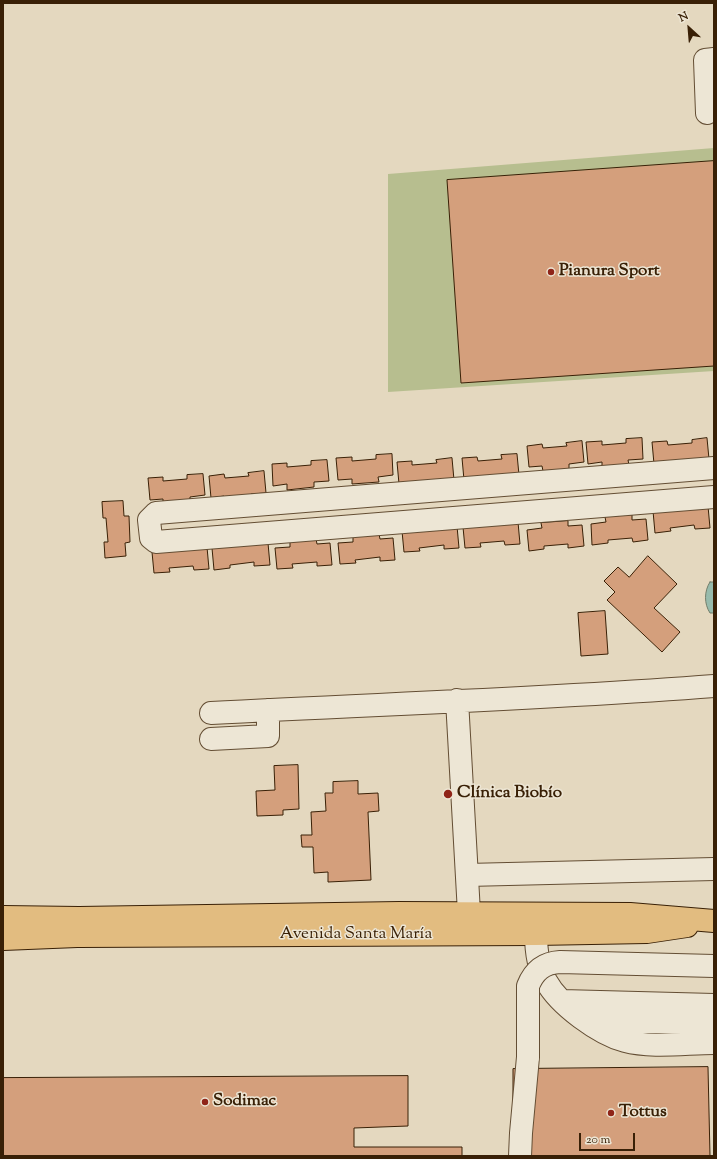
<!DOCTYPE html>
<meta charset="utf-8">
<style>
body{margin:0}
#map{position:relative;width:717px;height:1159px;overflow:hidden;background:#e4d8bf;font-family:"Sorts Mill Goudy",serif}
canvas{display:block}
.frame{position:absolute;inset:0;border:4px solid #392006;pointer-events:none}
.north{position:absolute;left:669px;top:8px;width:40px;height:40px;-webkit-text-stroke:3px #ede6d5;paint-order:stroke;rotate:334deg;font-size:11px;font-weight:700;line-height:16px;text-align:center;color:#392006}
.north::after{content:'';display:block;margin:auto;width:14px;height:18px;background:#392006;clip-path:polygon(50% 0,100% 100%,50% 72%,0 100%)}
.scale{position:absolute;left:579px;top:1133px;width:56px;height:18px;box-sizing:border-box;border:2px solid #392006;border-top:0;padding-left:5px;font-size:12px;line-height:14px;white-space:nowrap;color:#392006;-webkit-text-stroke:3px #ede6d5;paint-order:stroke}
</style>
<div id="map">
<canvas width="717" height="1159"></canvas>
<div class="frame"></div>
<div class="north">N</div>
<div class="scale">20 m</div>
</div>
<script>
const context = document.querySelector('canvas').getContext('2d');
context.lineJoin = 'round';
function paint(path, color) {
  context.fillStyle = color;
  context.fill(path, 'evenodd');
}
function strokePath(path, color, width, dash) {
  context.strokeStyle = color;
  context.lineWidth = width;
  context.lineCap = dash ? 'butt' : 'round';
  context.setLineDash(dash || []);
  context.stroke(path);
}
function label(font, color, halo, rows, align = 'center') {
  context.font = font + ' "Sorts Mill Goudy",serif';
  context.lineWidth = 3;
  context.setLineDash([]);
  context.textBaseline = 'middle';
  context.strokeStyle = halo;
  context.fillStyle = color;
  for (const [text, x, y, turn = 0] of rows) {
    context.save();
    context.translate(x, y);
    context.rotate((+turn || 0) * Math.PI / 180);
    context.textAlign = isNaN(turn) ? turn : align;
    if (halo) context.strokeText(text, 0, 0);
    context.fillText(text, 0, 0);
    context.restore();
  }
}
const green = new Path2D(`
 M714,148v223l-326,21v-218z`);
const water = new Path2D(`
 M710,582h4v31h-4c-6,-9 -6,-22 0,-31z`);
const building = new Path2D(`
 M714,161v205l-253,17 -14,-203z
 M642,438l1,21 -15,1 1,5 -27,3v-6l-14,2 -2,-22 16,-1v4l24,-2v-4z
 M707,438l2,21 -55,5 -2,-22 15,-1 1,4 24,-2v-3z
 M582,441l2,21 -15,2v5l-26,2 -1,-5 -13,1 -2,-21 15,-2 1,4 24,-2 -1,-3z
 M392,454l1,21 -15,2 1,5 -27,2v-5l-14,1 -2,-22 16,-1v4l24,-2v-4z
 M517,454l2,21 -55,5 -2,-22 15,-1 1,4 24,-2 -1,-4z
 M452,458l2,22 -55,4 -2,-22 15,-1v4l25,-2 -1,-3z
 M327,460l2,21 -15,1v5l-27,3v-6l-14,2 -1,-22 15,-1v4l24,-2v-4z
 M264,471l2,22 -15,1v5l-26,2 -1,-5 -13,2 -2,-22 15,-2 1,4 24,-2 -1,-3z
 M203,474l2,21 -15,2v4l-27,3v-5l-13,1 -2,-22 15,-1v4l24,-2v-4z
 M123,501l1,15h5l1,26 -5,1 1,13 -21,2 -1,-16h4l-2,-24h-3l-1,-16z
 M708,506l2,22 -15,1 -1,-4 -24,3 1,3 -16,2 -2,-22z
 M632,515v5l14,-1 2,21 -15,2 -1,-4 -24,2v3l-16,2 -1,-21 15,-2 -1,-5z
 M568,521v5l14,-1 2,21 -16,2v-4l-24,2v3l-15,2 -2,-21 15,-2 -1,-5z
 M518,522l2,22 -15,1 -1,-4 -24,2 1,4 -16,1 -2,-21z
 M457,526l2,22 -15,1v-4l-25,3 1,3 -16,1 -2,-21z
 M379,534l1,5 13,-1 2,22 -15,1v-4l-25,3 1,3 -16,1 -2,-21 15,-1v-5z
 M316,539l1,5 13,-1 2,22 -15,1v-4l-25,2 1,4 -16,1 -2,-21 15,-1v-6z
 M268,543l2,22 -16,1v-4l-24,3v3l-16,2 -2,-22z
 M207,547l2,22 -15,1 -1,-4 -24,2 1,4 -16,1 -2,-21z
 M648,556l29,28 -23,24 26,24 -18,20 -55,-52 8,-8 -11,-11 14,-14 11,10z
 M605,611l3,43 -27,2 -3,-43z
 M298,765l1,44 -16,1v5l-26,1 -1,-25 19,-1 -1,-24z
 M358,781v13l20,-1 1,18 -11,1 3,68 -43,2v-10l-14,1 -1,-26h-11l-1,-12h11l-1,-23 15,-1 -1,-18h8v-11z
 M708,1067l2,89h-197v-87z
 M408,1076v50l-54,2v19h108v9h-459v-78z`);
const minor = new Path2D(`
 M707,113l-2,-53 9,-1
 M714,468l-558,45 -7,7 2,18 5,4 558,-45
 M457,700l12,213
 M211,713c168,-9 336,-14 503,-27
 M211,739l57,-3v-26
 M467,875l247,-6
 M536,934c0,17 2,33 10,47 13,24 53,53 79,60 26,7 62,2 89,2
 M562,1001l152,4
 M588,1021l126,2
 M520,1156l1,-23 7,-76`);
const major = new Path2D(`
 M3,917l76,1 320,-5 231,1 84,7
 M3,939l74,-3 459,-2 111,-2 40,-6`);
const minorBridge = new Path2D(`
 M528,1057v-71c6,-15 15,-23 32,-24l154,4`);
const markers = [
 [551,272,4,"#8f2418"],
 [448,794,5,"#8f2418"],
 [205,1102,4,"#8f2418"],
 [611,1113,4,"#8f2418"]
];
const poiNames = [
 ["Pianura Sport",559,272],
 ["Clínica Biobío",457,794],
 ["Sodimac",213,1102],
 ["Tottus",619,1113]
];
const streetNames = [
 ["Avenida Santa María",356,935]
];
paint(green, '#b7be8f');
paint(water, '#97bbac');
strokePath(water, '#717d6a', 1);
paint(building, '#d49f7c');
strokePath(building, '#392006', 1);
strokePath(minor, '#644e34', 24);
strokePath(major, '#392006', 24);
strokePath(minor, '#ede6d5', 22);
strokePath(major, '#e2bc80', 22);
strokePath(minorBridge, '#644e34', 24, []);
strokePath(minorBridge, '#ede6d5', 22);
for (const [x, y, r, color] of markers) {
  const dot = new Path2D();
  dot.arc(x, y, r, 0, 2 * Math.PI);
  context.fillStyle = color;
  context.fill(dot);
  strokePath(dot, '#ede6d5', 1.5);
}
label('bold 17px', '#392006', '#ede6d5', poiNames, 'left');
label('17px', '#392006', '#ede6d5', streetNames);
</script>
